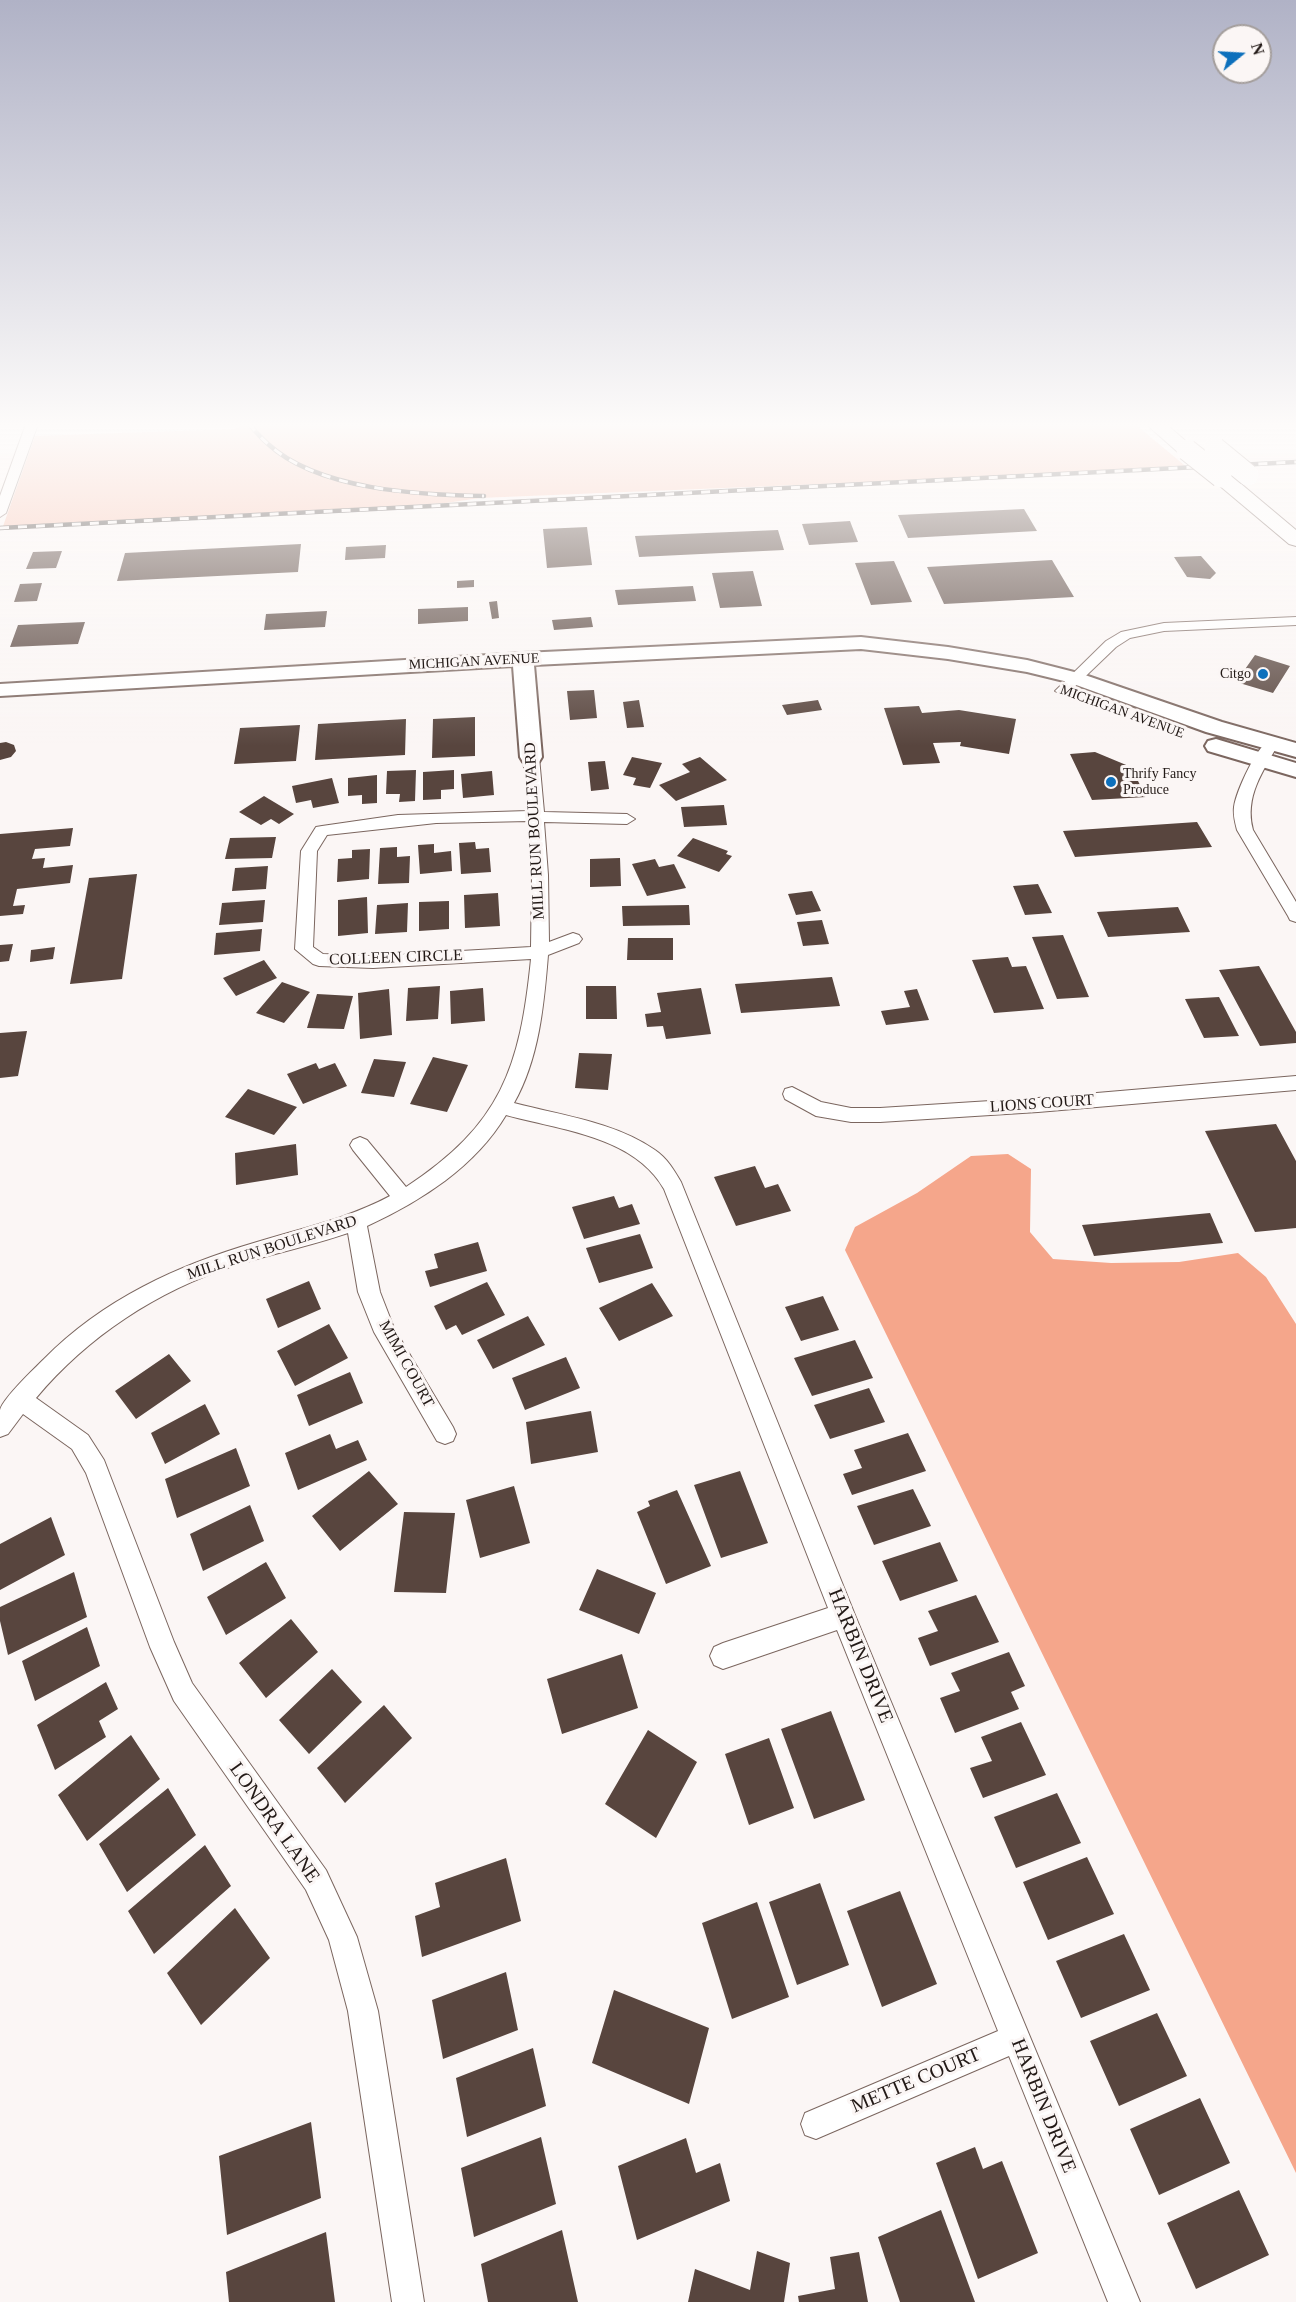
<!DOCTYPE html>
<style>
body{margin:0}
#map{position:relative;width:1296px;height:2302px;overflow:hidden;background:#fbf6f5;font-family:Georgia,serif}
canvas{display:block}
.north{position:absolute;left:1212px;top:24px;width:60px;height:60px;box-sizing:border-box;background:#fbf6f5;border:2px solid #a49e9c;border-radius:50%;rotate:72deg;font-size:16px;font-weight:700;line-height:24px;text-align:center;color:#221916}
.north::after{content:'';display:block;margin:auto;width:21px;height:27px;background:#0d70bc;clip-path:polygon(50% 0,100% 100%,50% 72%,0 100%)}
</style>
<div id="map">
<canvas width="1296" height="2302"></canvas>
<div class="north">N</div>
</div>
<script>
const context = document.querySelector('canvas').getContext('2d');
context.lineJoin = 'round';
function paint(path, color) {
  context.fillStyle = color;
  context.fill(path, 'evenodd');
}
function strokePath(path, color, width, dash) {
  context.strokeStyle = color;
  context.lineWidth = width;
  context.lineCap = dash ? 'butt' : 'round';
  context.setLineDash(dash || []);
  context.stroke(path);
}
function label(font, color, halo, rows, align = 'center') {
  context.font = font + ' Georgia,serif';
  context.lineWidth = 6;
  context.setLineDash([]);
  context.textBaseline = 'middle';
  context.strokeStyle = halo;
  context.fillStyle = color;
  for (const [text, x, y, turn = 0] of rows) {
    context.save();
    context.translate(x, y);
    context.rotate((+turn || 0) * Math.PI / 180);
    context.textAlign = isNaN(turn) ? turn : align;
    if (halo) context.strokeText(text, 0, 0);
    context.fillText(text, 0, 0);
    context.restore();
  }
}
const green = new Path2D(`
 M243,424h892l54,45 -709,29 -34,5 -444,26 33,-93 200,-7z`);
const forest = new Path2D(`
 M1008,1154l23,15 -1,63 23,27 58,4 68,-1 59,-9 28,24 30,47v849l-451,-923 10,-23 62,-34 54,-37z`);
const building = new Path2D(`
 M1024,509l13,22 -129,7 -10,-23z
 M850,521l8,21 -49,3 -7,-21z
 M587,527l5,38 -45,3 -4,-39z
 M778,530l6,20 -145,7 -4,-21z
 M301,544l-3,28 -181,9 8,-28z
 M386,545l-1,13 -40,2 1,-13z
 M62,551l-6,17 -30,1 7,-17z
 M1201,556l15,17 -6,6 -23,-2 -13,-20z
 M1052,560l22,37 -130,7 -17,-37z
 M894,561l18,41 -41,3 -16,-42z
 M753,571l9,35 -42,2 -8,-35z
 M474,580v7l-17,1v-7z
 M42,583l-5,18 -23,1 6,-18z
 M693,586l3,15 -78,4 -3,-15z
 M497,601l2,17 -7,1 -3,-17z
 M468,607v14l-50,3v-15z
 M327,611l-2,16 -61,3 2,-16z
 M591,617l2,10 -39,3 -2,-10z
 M85,622l-7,22 -68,3 8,-22z
 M1255,655l35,11 -17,27 -37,-11z
 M594,690l3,28 -27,2 -3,-29z
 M639,700l5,27 -17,1 -4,-26z
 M818,700l4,10 -35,5 -5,-10z
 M919,706l3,7 37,-3 57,9 -7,35 -49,-8 1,-4 -28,1 7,20 -37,2 -19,-57z
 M475,717v39l-43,2 1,-39z
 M406,719l-1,36 -90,5 3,-36z
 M300,725l-4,36 -62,3 6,-36z
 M6,742l8,3 2,6 -5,6 -11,3v-17z
 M1095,752l36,15 15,30 -54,3 -22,-46z
 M632,757l30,6 -12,25 -17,-3 3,-7 -13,-3z
 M700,757l27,23 -51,21 -17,-16 31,-13 -8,-8z
 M605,761l4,28 -18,2 -3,-29z
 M416,770l-1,31 -16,1 1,-8h-14l1,-23z
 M454,770v19l-13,1v9l-18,1v-28z
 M492,771l2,24 -31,3 -2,-24z
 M377,775v28l-15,1v-9l-14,1v-18z
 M332,778l7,25 -26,5 -2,-8 -15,3 -4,-17z
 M264,796l30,18 -15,10 -8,-5 -10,6 -22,-13z
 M724,805l3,20 -43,2 -3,-20z
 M1197,822l15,25 -137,10 -12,-26z
 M73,828l-3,18 -35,3 -3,10 13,-1 -2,10 30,-3 -3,18 -53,6 -4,17 12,-1 -2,9 -23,2v-82z
 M276,837l-4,21 -47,1 5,-21z
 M693,838l35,13 -2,3 6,2 -13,16 -42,-16z
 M475,842l1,7 13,-1 2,24 -30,2 -2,-31z
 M434,844v9l17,-2 1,20 -32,3 -2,-29z
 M397,847v10l13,-1 -1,27 -31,1 2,-36z
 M370,849l-1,30 -32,3 1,-23 14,-1v-8z
 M620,858l1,28 -31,1v-28z
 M655,859l4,8 15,-3 12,24 -39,8 -15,-32z
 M268,866l-2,23 -34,2 3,-23z
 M137,874l-15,105 -52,5 19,-106z
 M1038,884l14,29 -27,2 -12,-29z
 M812,891l9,20 -25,4 -8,-21z
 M498,893l2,33 -35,2 -1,-33z
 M367,897l1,36 -30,3v-36z
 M265,900l-2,22 -44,3 3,-22z
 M449,901v28l-30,2v-29z
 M408,903l-1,29 -32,2 2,-29z
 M689,905l1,20 -67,1 -1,-20z
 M1178,907l12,25 -82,5 -11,-25z
 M822,920l7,24 -26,2 -6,-24z
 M262,929l-2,22 -46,4 2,-22z
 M1063,935l26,62 -32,2 -25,-62z
 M628,938h45v22h-46z
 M13,944l-4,17 -9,1v-17z
 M55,947l-2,12 -23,3 1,-12z
 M1008,957l4,10 14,-1 18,43 -50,4 -22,-53z
 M264,960l13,18 -41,18 -13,-18z
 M1259,966l37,66v11l-36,3 -41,-76z
 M832,977l8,29 -99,7 -6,-29z
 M282,982l28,10 -26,31 -28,-10z
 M440,986l-2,33 -32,2 2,-33z
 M586,986h30l1,33h-31z
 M483,988l2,33 -34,3 -1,-33z
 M701,988l10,46 -45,5 -3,-13 -16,1 -2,-13 16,-2 -4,-19z
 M389,989l3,46 -32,4 -2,-46z
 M917,989l12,31 -43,5 -5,-14 29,-4 -6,-16z
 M317,994l36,2 -9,33 -37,-1z
 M1219,997l20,39 -35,2 -19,-39z
 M27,1031l-9,45 -18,2v-45z
 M579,1053l33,1 -4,36 -33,-2z
 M433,1057l35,8 -21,47 -37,-8z
 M374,1059l32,3 -12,35 -33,-4z
 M316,1063l3,6 16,-6 12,23 -44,18 -16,-30z
 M248,1089l49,18 -23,28 -49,-18z
 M1276,1124l20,37v67l-41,4 -50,-101z
 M296,1144l2,31 -62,10 -1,-32z
 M755,1166l10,22 13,-4 13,27 -55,15 -22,-49z
 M614,1196l5,12 13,-4 8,20 -56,15 -12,-32z
 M1210,1213l13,30 -129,13 -12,-31z
 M640,1234l13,34 -54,15 -13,-35z
 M478,1242l9,29 -57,16 -5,-16 13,-3 -4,-14z
 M309,1281l12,28 -43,19 -12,-29z
 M487,1282l18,33 -43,20 -6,-10 -10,5 -12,-24z
 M652,1283l21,33 -54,25 -20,-33z
 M823,1296l16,34 -38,11 -16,-34z
 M528,1316l17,29 -52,24 -16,-29z
 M329,1324l19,34 -53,28 -18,-35z
 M855,1340l18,38 -61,18 -18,-38z
 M169,1354l22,27 -55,38 -21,-28z
 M566,1357l14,31 -55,22 -13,-32z
 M350,1372l13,31 -54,23 -12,-31z
 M869,1388l16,34 -55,17 -16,-34z
 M205,1404l15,30 -55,30 -14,-31z
 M591,1411l7,41 -67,12 -5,-42z
 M908,1433l18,38 -74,24 -9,-21 19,-6 -8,-18z
 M330,1434l6,15 22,-9 9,20 -69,30 -13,-37z
 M236,1448l14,38 -73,32 -12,-39z
 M369,1471l29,33 -58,47 -28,-35z
 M740,1471l28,72 -47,15 -27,-73z
 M514,1486l16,57 -50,15 -14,-58z
 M913,1489l18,37 -57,19 -17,-39z
 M677,1490l34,76 -45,18 -29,-72 13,-6 -2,-5z
 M250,1505l14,36 -61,30 -13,-37z
 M404,1512l51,1 -9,80 -52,-1z
 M51,1517l14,38 -65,35v-46z
 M940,1542l18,39 -58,20 -18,-40z
 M266,1562l20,36 -60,37 -19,-38z
 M597,1569l59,24 -17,41 -60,-24z
 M74,1572l13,45 -79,38 -8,-34v-14z
 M976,1595l23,47 -69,24 -12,-28 20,-7 -10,-20z
 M291,1619l27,33 -52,46 -27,-35z
 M87,1627l13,39 -65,35 -13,-40z
 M1009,1652l16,34 -14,6 8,17 -64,24 -15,-35 20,-7 -9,-18z
 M622,1654l16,54 -76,26 -15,-55z
 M332,1669l30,33 -53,52 -30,-34z
 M106,1682l12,27 -19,12 7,16 -51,33 -18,-45z
 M384,1705l28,33 -67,65 -28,-35z
 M831,1711l34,89 -51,19 -33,-90z
 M1021,1722l25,53 -63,23 -13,-30 22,-7 -11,-24z
 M648,1730l49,32 -41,76 -51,-34z
 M131,1735l29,44 -73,62 -29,-46z
 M769,1738l25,70 -45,17 -24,-71z
 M168,1788l28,47 -69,57 -28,-48z
 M1057,1793l24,50 -65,25 -22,-51z
 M205,1845l26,41 -77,68 -26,-43z
 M1087,1857l27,57 -66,26 -25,-58z
 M506,1858l15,63 -99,36 -7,-41 25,-9 -5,-24z
 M820,1883l29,82 -52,20 -28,-83z
 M900,1891l37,93 -55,23 -35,-96z
 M757,1902l32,95 -57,22 -30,-96z
 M235,1908l35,50 -69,67 -34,-52z
 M1124,1934l26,56 -69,28 -25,-57z
 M506,1972l12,58 -75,29 -11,-59z
 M614,1990l95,38 -20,76 -97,-41z
 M1157,2013l30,63 -68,30 -29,-65z
 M533,2048l13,58 -79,31 -11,-59z
 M1200,2098l30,65 -71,32 -29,-66z
 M311,2122l10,76 -94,37 -8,-79z
 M541,2137l15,67 -82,33 -13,-69z
 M686,2138l10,35 24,-10 10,38 -93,39 -19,-74z
 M975,2147l8,22 19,-8 36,92 -60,26 -42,-116z
 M1239,2190l30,65 -73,34 -29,-66z
 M941,2210l34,92h-75l-22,-65z
 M562,2230l16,72h-90l-7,-38z
 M326,2232l9,70h-106l-3,-30z
 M757,2251l33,12 -6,39h-96l7,-33 55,21z
 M859,2252l9,50h-69l-1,-6 37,-7 -5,-32z`);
const street = new Path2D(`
 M26,424h12l-32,89 -6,4v-21z
 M1296,617v8l-132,6 -34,7 -14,9 -49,47 -5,1 -7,-4 51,-50 15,-9 43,-9z
 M1272,739l7,4c-16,28 -35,54 -26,87l43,72v20l-6,-2 -2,-4 -51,-86c-2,-8 -4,-15 -3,-23 2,-15 24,-65 38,-68z
 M531,752l8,5 5,55 83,2 8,5 -8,5 -83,-2 4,53 1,67 24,-9 6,2 3,4 -3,4 -31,12c-4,50 -9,104 -34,148 46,12 101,19 141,47 12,8 19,20 26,32l174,433 285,687h-32l-99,-246 -193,83 -11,-4 -4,-11 4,-11 193,-82 -161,-401 -114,39 -9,-4 -4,-9 4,-9 9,-4 105,-35 -164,-419c-30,-53 -104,-59 -158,-74 -31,52 -85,86 -139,111l13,66 14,36 59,99 3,7 -3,7 -8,3 -8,-3 -63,-109 -16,-40 -10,-59c-38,13 -77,21 -115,33 -76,25 -145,70 -197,132l52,37 16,25 70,182 18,41 134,187 31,67 21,74 46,291h-32l-44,-291 -19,-71 -23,-50 -132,-189 -24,-54 -64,-174 -14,-24 -49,-35 -15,20 -8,3c0,-8 0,-19 0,-27 3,-12 34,-41 44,-51 59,-60 134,-94 213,-117 45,-14 90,-23 133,-46l-37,-46 -3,-5 3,-5 7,-3 7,3 39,47c95,-62 114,-119 125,-228l-158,9 -54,-2 -6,-2 -18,-15 6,-98 15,-24 6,-1 76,-11 130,-4 -5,-54zM529,821l3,54 -1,72 -158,9 -50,-2 -10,-7 4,-96 10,-16 109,-12z
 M1296,1076v14l-258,22 -158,10h-29l-35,-6 -31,-17 -2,-5 2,-5 7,-2 29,15 30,6h29l158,-10z`);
const secondary = new Path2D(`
 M861,637l87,10 79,13 55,14 140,48 74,21v14l-90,-25 -138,-50 -41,-10 -79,-13 -87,-10 -327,16 8,92 -3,5 -8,2 -8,-2 -3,-5 -7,-91 -513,30v-12l523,-31z
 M1216,739l80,24v14l-88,-26 -3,-5 3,-5z`);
const primary = new Path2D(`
 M1146,424h20l30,26 -2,4h-14z
 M1221,471l7,2 68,57v16l-7,-2 -75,-63 -3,-4 3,-4z`);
const rail = new Path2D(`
 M249,424c6,7 12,14 19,20 50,46 151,51 216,52
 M0,528l1296,-66`);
const primaryBridge = new Path2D(`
 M1215,448l33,27
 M1187,450l34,27`);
const markers = [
 [1263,674,6,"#0d70bc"],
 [1111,782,6,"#0d70bc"]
];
const farStreetnames = [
 ["MICHIGAN AVENUE",474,662,-3],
 ["MICHIGAN AVENUE",1122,712,20]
];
const farPoinames = [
 ["Citgo",1251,674],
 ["Thrify Fancy",1123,774,"left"],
 ["Produce",1123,790,"left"]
];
const streetNames = [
 ["MILL RUN BOULEVARD",535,831,-93],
 ["COLLEEN CIRCLE",396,958,-2],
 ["LIONS COURT",1042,1104,-4],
 ["MILL RUN BOULEVARD",272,1248,-18],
 ["MIMI COURT",406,1364,61]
];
const nearStreetnames = [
 ["HARBIN DRIVE",860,1656,68],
 ["LONDRA LANE",274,1823,55],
 ["METTE COURT",916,2081,-23],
 ["HARBIN DRIVE",1043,2106,68]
];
paint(green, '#f8c0ae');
paint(forest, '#f5a68b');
paint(building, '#58453e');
strokePath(street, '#7b665f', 2);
strokePath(secondary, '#7b665f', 4);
strokePath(primary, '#7b665f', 2);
paint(street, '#fff');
paint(secondary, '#fff');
paint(primary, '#fff');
strokePath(rail, '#433b38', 4.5);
strokePath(rail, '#fbf6f5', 3, [9]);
strokePath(primaryBridge, '#7b665f', 23, []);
strokePath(primaryBridge, '#fff', 21);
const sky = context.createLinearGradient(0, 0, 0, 746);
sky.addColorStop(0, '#b0b2c6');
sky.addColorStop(0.57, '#fdfbfa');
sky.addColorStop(1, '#fdfbfa00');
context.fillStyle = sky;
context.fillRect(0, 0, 1296, 746);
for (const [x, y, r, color] of markers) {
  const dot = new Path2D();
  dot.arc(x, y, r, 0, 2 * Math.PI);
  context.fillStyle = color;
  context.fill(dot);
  strokePath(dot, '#fbf6f5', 2);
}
label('14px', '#221916', '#fbf6f5', farStreetnames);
label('14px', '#221916', '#fbf6f5', farPoinames, 'right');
label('16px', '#221916', '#fbf6f5', streetNames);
label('20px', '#221916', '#fbf6f5', nearStreetnames);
</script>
